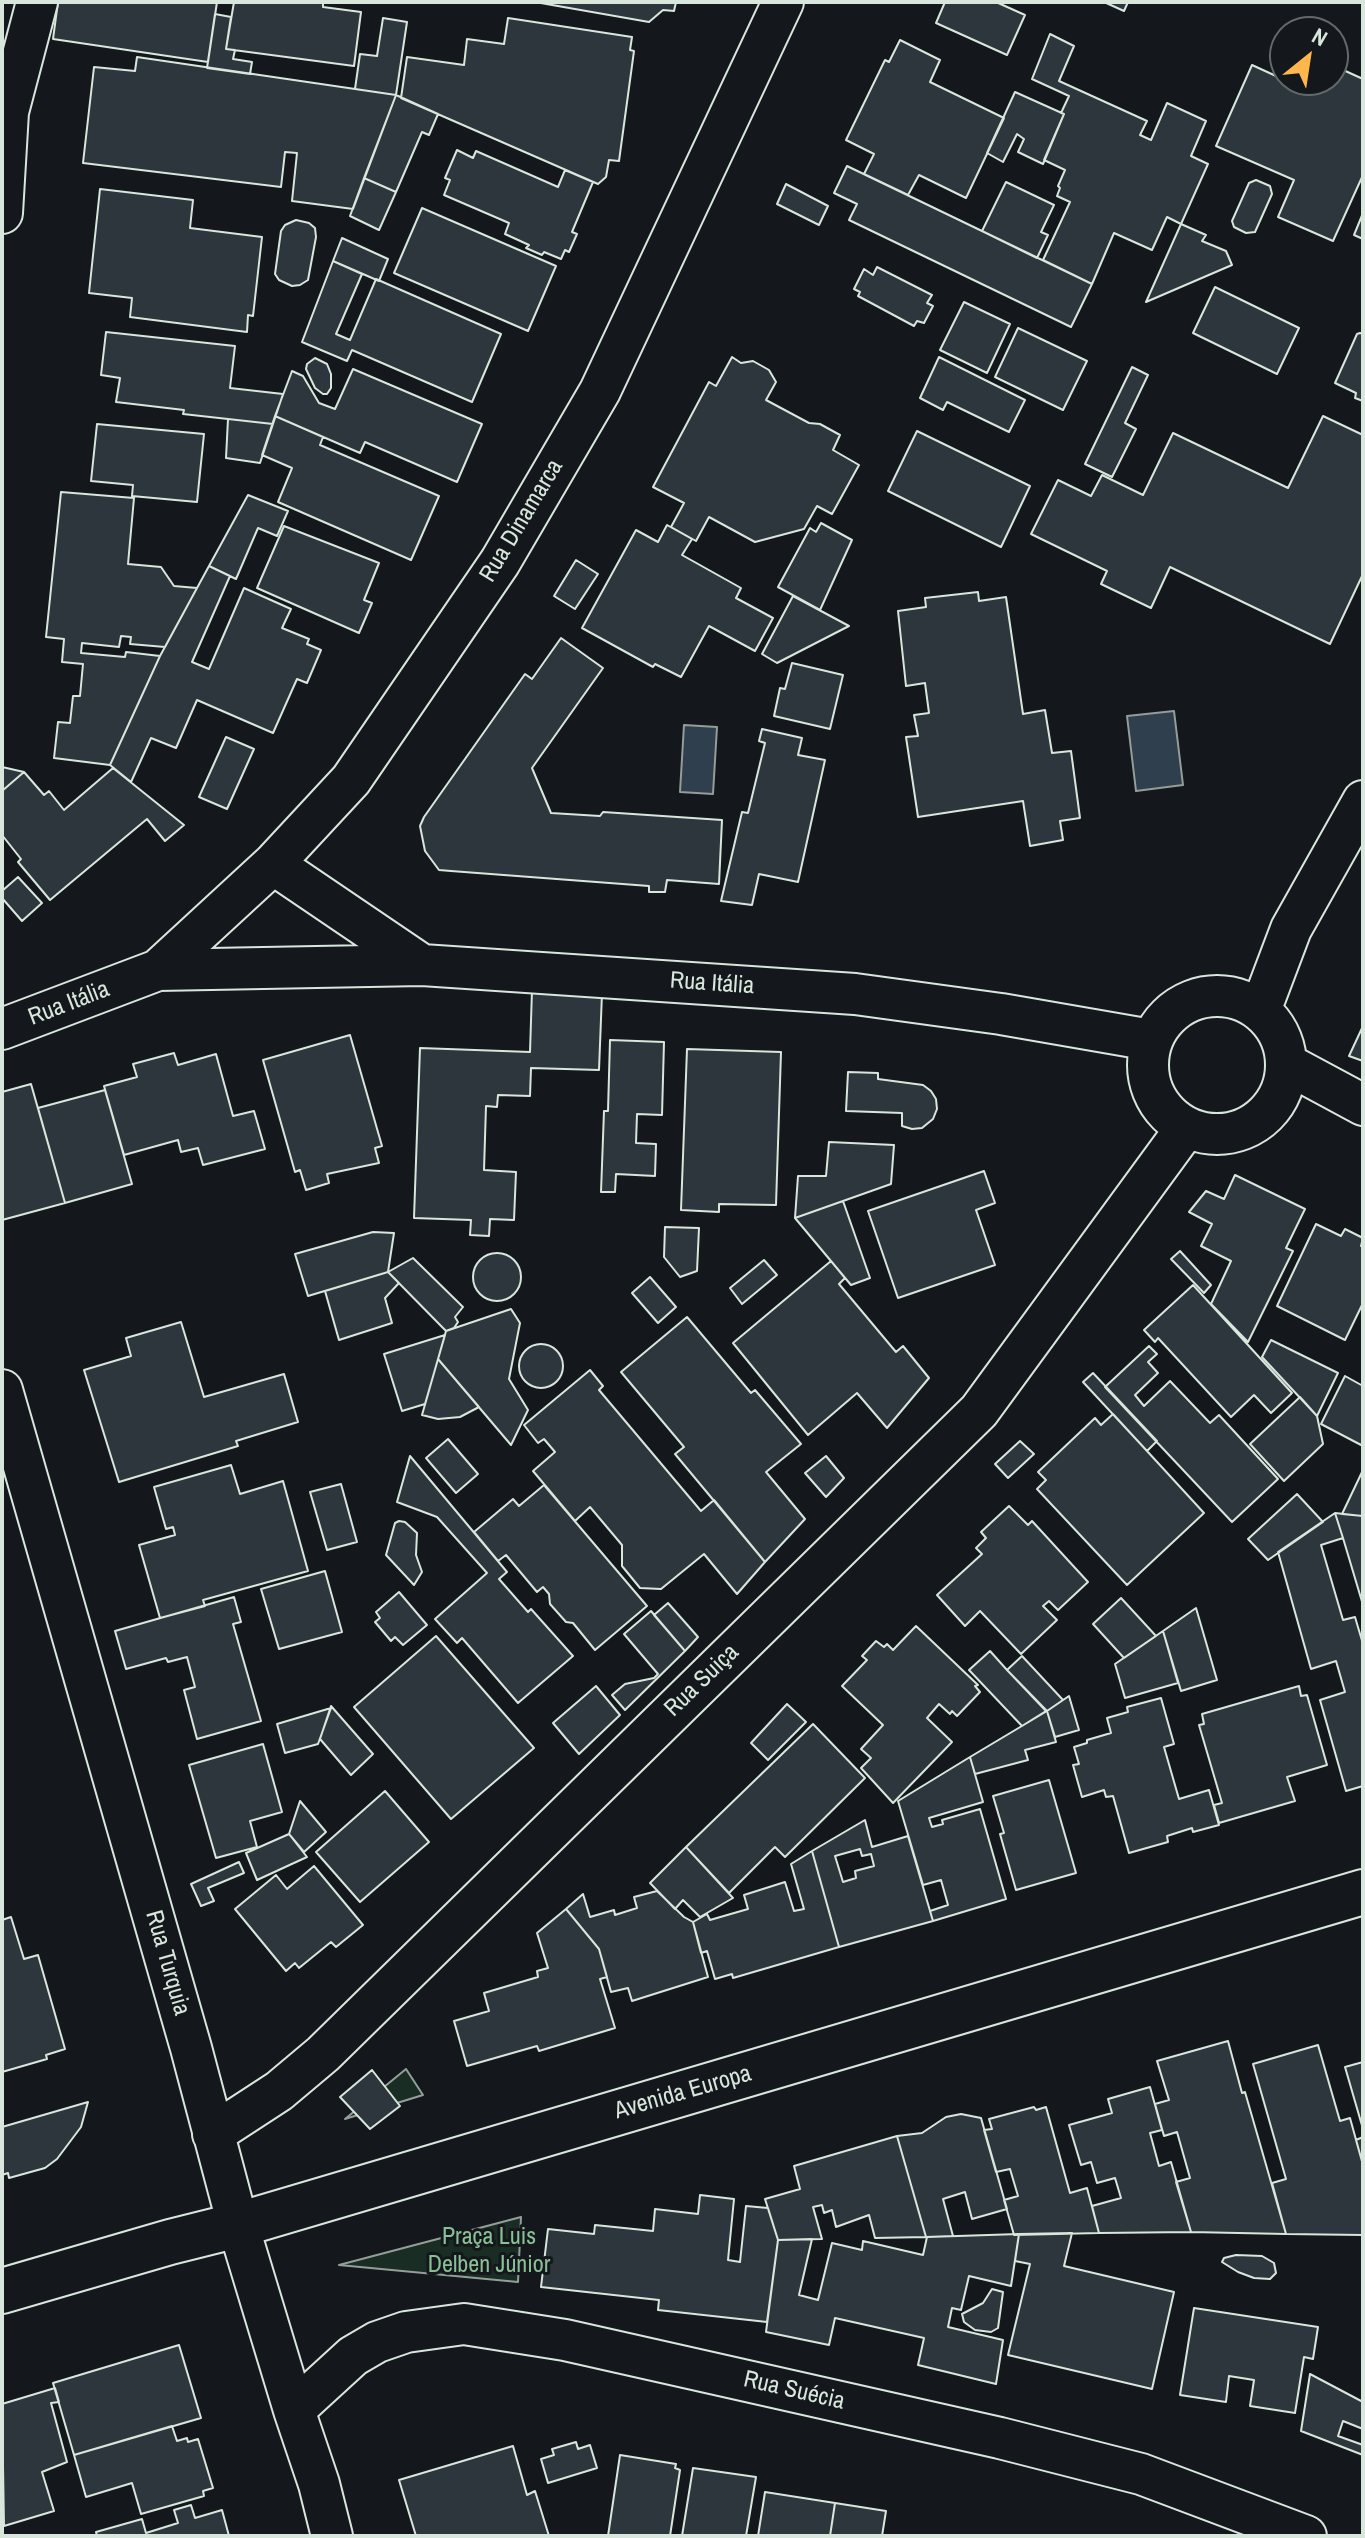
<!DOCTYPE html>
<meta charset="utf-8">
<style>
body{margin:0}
#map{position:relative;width:1365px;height:2538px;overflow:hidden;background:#14181c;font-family:"Archivo Narrow",sans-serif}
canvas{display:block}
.frame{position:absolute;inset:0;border:4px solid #d8e6dc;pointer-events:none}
.north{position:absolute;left:1269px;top:16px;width:80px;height:80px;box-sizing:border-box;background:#14181c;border:2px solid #626a69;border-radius:50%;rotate:30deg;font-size:22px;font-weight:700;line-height:32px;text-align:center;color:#d8e6dc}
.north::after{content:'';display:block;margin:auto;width:28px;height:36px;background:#ffb74d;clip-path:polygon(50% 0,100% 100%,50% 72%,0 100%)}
</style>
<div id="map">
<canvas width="1365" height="2538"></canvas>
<div class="frame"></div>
<div class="north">N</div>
</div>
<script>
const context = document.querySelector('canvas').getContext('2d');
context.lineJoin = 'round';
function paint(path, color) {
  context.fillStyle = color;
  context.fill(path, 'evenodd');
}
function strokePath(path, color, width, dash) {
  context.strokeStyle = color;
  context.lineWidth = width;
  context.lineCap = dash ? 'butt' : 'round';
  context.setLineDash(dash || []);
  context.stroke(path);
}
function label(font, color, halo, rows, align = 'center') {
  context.font = font + ' "Archivo Narrow",sans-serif';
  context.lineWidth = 6;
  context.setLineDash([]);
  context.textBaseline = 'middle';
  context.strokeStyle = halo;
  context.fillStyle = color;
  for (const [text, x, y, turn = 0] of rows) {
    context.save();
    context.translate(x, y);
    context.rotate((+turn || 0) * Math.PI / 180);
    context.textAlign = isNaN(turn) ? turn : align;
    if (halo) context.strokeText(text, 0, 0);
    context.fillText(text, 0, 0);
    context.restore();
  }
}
const green = new Path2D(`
 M406,2069l17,26 -78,24z
 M521,2217l-3,65 -179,-17z`);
const water = new Path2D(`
 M1174,711l9,74 -47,6 -9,-75z
 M684,725l33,2 -4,67 -33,-2z`);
const building = new Path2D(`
 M58,2h159l-9,60 -155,-23z
 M234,2h89v5l38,5 -7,54 -128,-17z
 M535,2h141l-2,9 -11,-1 -14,12z
 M945,2h51l29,13 -18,40 -71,-32z
 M1104,2h24l-4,9z
 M215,14l16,3 -5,32 9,1 -2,9 19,3 -2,12 -43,-6z
 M383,18l24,4 -11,73 -41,-6 5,-35 17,2z
 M508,18l124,19 -2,13 4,1 -15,110 -10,-1 -3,17 -8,7 -197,-86 6,-41 57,8 3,-26 37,5z
 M1050,34l24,12 -15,35 88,40 -7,14 11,5 16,-37 39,18 -15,35 17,8 -27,60 -14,-7 -15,33 -38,-17 -22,51 -49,-24 27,-58 -13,-6 3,-8 -2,-2 7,-16 -21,-10 20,-46 -3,-1 8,-17 -37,-17z
 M900,40l40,20 -10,22 74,36 -38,80 -47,-23 -11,20 -44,-21 10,-20 -28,-14 39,-80 4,2z
 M137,57l259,38 -43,114 -61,-8 5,-48 -12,-1 -4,35 -198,-24 11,-96 41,4z
 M1285,57v23h48v-3l4,2 4,-10 22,10v96l-30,66 -55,-24 16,-37 -78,-34 36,-81 24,11z
 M1015,92l49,22 -21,50 -25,-12 6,-13 -7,-5 -14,28 -16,-9z
 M396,95l42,19 -9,21 -7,-3 -26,60 -32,-14z
 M457,150l16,8 3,-7 82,36 7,-17 28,12 -21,50 5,2 -8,18 -4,-2 -4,9 -17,-7 -2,3 -16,-7 3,-3 -24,-11 4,-11 -65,-28 6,-15 -5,-2z
 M847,166l245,118 -21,43 -222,-107 8,-16 -23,-11z
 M364,178l32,14 -17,38 -29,-14z
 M1256,180l14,6 2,8 -17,38 -9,1 -12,-6 -2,-6 17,-38z
 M1006,182l48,23 -13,27 7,3 -11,23 -55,-27z
 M786,184l42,22 -9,19 -42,-21z
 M100,189l93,11 -3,28 72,9 -9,79 -5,-1 -1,17 -117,-15 2,-19 -43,-5z
 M422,208l134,58 -28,65 -134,-58z
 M1363,213v26l-9,-4z
 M296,220l13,3 6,5 1,9 -8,43 -8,5 -8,1 -13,-6 -4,-6 6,-43 4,-6z
 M1181,224l25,11 -4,6 24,10 6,14 -86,37z
 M342,238l46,21 -9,22 -46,-20z
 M333,261l29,13 -26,60 14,6 26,-61 125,55 -29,68 -120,-52 -5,11 -45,-19z
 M877,267l55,28 -5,8 6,3 -9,17 -7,-2 -3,5 -56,-30 2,-4 -6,-3 10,-20 9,6z
 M1215,287l84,41 -22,46 -84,-41z
 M964,302l46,22 -23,49 -47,-23z
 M1018,328l69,33 -24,49 -68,-33z
 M106,332l129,14 -5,42 53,6 -10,30 -90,-10 1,-4 -68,-8 4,-24 -19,-3z
 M1360,333l3,1v67l-8,-3 1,-5 -21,-10 22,-49z
 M732,357l9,6 12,-2 16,9 7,12 -10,18 43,23 11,1 20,11 -7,15 26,15 -27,49 -15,-8 -13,23 -49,13 -46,-25 -13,24 -25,-14 13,-24 -31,-16 56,-105 7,4z
 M939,357l86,43 -16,32 -62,-30 -4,8 -23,-12z
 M315,358l12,6 4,10v14l-4,6h-4l-8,-6 -9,-19 1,-5z
 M1132,367l16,8 -23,48 11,6 -24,48 -27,-13z
 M353,369l129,55 -25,58 -92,-40 -5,11 -85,-37 17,-45 11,5 16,27 16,6z
 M275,416l48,21 -3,8 119,51 -28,64 -133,-58 14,-34 -30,-13z
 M1323,416l40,19v139l-33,70 -160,-77 -19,41 -50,-24 6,-13 -76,-37 27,-54 33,16 11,-21 41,20 30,-62 115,55z
 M228,419l45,5 -13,39 -34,-5z
 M97,424l107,10 -7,68 -65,-6 1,-11 -42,-4z
 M917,431l113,55 -29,61 -113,-56z
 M61,492l73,6 -6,66 33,3 13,19 23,2 -32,59 -35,-3 1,-7 -10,-1 -2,11 -37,-4 -1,10 44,4 1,-5 34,4 -50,109 -56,-7 4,-36 12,1 3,-27h7l3,-32 -21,-2 2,-23 -18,-2z
 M248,495l40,16 -11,25 -19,-8 -22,51 -27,-13z
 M821,523l31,17 -32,70 -42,-23 32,-59 6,4z
 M667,525l25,14 -10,16 59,33 -5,10 37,20 -18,33 -46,-25 -28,51 -26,-13 -2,3 -71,-39 54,-98 22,12z
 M284,526l95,37 -15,37 8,3 -13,30 -102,-45z
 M576,560l22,14 -23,35 -21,-13z
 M209,566l21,10 -38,86 17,7 35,-81 47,21 -9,19 27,11 -2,5 14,6 -14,33 -10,-4 -24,54 -76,-33 -21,48 -25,-10 -20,44 -21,-17 50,-109z
 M978,592l1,9 27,-4 17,117 22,-4 7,43 19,-2 9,67 -20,3 3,19 -33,6 -7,-45 -105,16 -12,-80 12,-1 -4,-21 15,-2 -4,-30 -19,3 -8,-75 28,-4 -1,-9z
 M793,596l56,30 -72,37 -15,-9z
 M561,638l42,30 -71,100 19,45 49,3 3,-4 119,8 -3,64 -52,-4 -2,12h-16v-6l-198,-15 -12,-1 -14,-19 -5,-25 4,-9 101,-143 7,5z
 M792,663l51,12 -13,54 -56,-13 6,-28 5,1z
 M762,729l40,9 -4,17 27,5 -27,122 -39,-8 -7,31 -31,-4 21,-89 6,1 17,-70 -6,-2z
 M226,737l28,12 -27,60 -28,-12z
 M2,767l22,5 -22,19z
 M113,768l71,57 -19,16 -18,-22 -97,81 -32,-38 3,-3 -19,-24v-44l22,-19 20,23 5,-4 15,19z
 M18,877l24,26 -20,18 -20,-23v-7z
 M532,990l70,3 -3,77 -68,-2 -1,28 -32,-1 -1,12 -11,-1 -2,64 32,2 -2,48 -24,-1 -1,17 -19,-1 1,-15 -57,-2 6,-170 110,4z
 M1363,1026v35l-14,-5z
 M350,1035l32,111 -7,2 4,15 -52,11 2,9 -23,7 -6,-20 -5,2 -32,-112z
 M610,1040l54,2 -2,73 -25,-1 -1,29 20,1 -1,32 -39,-2 -1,18h-14l3,-81h4z
 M687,1049l94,3 -5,153 -57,-1v8l-38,-2z
 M174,1053l4,12 38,-11 17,62 21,-5 11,38 -62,16 -5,-17 -17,4 -3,-12 -54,15 -20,-69 33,-9 -4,-13z
 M848,1072l30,1v6l45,6 8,6 5,8 1,10 -4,10 -11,9 -10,1 -10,-3v-13l-56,-2z
 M31,1084l34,119 -63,17v-128z
 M105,1090l27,94 -67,19 -27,-95z
 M829,1142l65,3 -3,39 -96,34 3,-42h28z
 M984,1171l11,32 -19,7 19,55 -97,33 -30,-87z
 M1235,1175l70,34 -19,39 7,3 -45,91 -37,-38 20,-43 -30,-15 11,-22 -23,-12 17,-21 18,8z
 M843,1201l27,77 -19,7 -56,-67z
 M1316,1224l25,12 4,-7 18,9 -2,8 2,1v56l-18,37 -68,-34z
 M665,1227l34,1 -2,43 -17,6 -16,-20z
 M373,1232l21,1 -6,39 -80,24 -13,-42z
 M1180,1251l31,34 -7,8 -33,-34z
 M473 1277a24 24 0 1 1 48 0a24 24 0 1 1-48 0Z
 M413,1258l50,49 -8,10 3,5 -4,6 -8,3 -58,-59z
 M764,1260l13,15 -35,29 -12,-16z
 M831,1261l14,17 -6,6 57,68 7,-6 26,32 -42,50 -30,-35 -49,42 -75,-92z
 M388,1272l11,11 -14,15 7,25 -53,17 -14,-49z
 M650,1277l26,30 -18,16 -26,-30z
 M1193,1285l99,108 -21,20 -17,-18 -23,22 -73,-79 -3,4 -11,-12z
 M511,1309l9,14 -11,56 19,31 -17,35 -73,-86 8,-28z
 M687,1317l64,76 4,-3 46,54 -35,28 39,47 -40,43 -90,-108 9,-7 -63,-75z
 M181,1322l23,75 80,-23 14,48 -62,19 2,5 -119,36 -35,-112 47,-14 -5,-18z
 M445,1335l-20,69 -23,7 -18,-57z
 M1271,1340l67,33 -21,43 -55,-59z
 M519 1366a22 22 0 1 1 44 0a22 22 0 1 1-44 0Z
 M1149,1346l8,8 -9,8 10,11 -23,22 9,11 26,-25 40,42 9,-8 59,64 -46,43 -127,-135z
 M438,1359l41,48 -19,10 -22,2 -16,-4z
 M590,1370l13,16 -4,4 102,121 13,-11 51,62 -28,32 -33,-40 -43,35 -21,-1 -18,-22v-21l-32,-38 -15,14 -42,-50 22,-19 -11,-13 -6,4 -14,-18z
 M1093,1373l64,68 -10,10 -64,-69z
 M1345,1376l18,10v60l-42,-22z
 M1300,1397l17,19 6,28 -39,37 -34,-37z
 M1113,1414l91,99 -77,72 -90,-96 9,-9 -8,-8 57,-54 6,7z
 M448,1439l30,35 -22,19 -30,-35z
 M1020,1441l14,13 -26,24 -13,-14z
 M410,1456l97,116 -8,7 29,33 3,-3 42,47 -55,47 -56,-65 -5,5 -22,-24 52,-46 -50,-56 -40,-15z
 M826,1456l18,22 -18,19 -21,-24z
 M231,1465l9,29 43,-13 25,90 -105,29 2,6 -45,12 -21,-73 36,-10 -2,-8 -7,2 -12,-42z
 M1363,1470v46l-21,-2z
 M341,1484l16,58 -30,8 -17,-58z
 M544,1485l103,121 -52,44 -22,-27 -7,-1 -16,-18 -1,-10 -6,-7 -6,5 -31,-37 -8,6 -24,-29 39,-33 6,7z
 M1297,1494l26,28 -55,38 -20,-21z
 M1009,1506l19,19 4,-4 56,61 -30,28 -9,-9 -6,5 14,14 -36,34 -41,-43 -15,15 -28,-31 45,-41 -6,-6 10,-10 -5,-6z
 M1335,1513l27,3 1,89 -20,-67z
 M1335,1513l8,25 -22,7 22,75 12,-3 8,27v142l-17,5 -26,-91 25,-8 -9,-31 -25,8 -33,-117z
 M399,1521l6,1 12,11 -1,22 6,17 -8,13 -28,-30 9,-32z
 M325,1571l17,61 -63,17 -18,-60z
 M399,1592l28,33 -24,20 -8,-8 -4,4 -16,-19 5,-4 -4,-6z
 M234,1597l7,25 -8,2 28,97 -64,18 -13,-49 11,-3 -8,-30 -19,5 -2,-4 -40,11 -11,-38z
 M1121,1598l35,38 -32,22 -31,-34z
 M668,1603l30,34 -13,14 -31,-36z
 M1196,1608l21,72 -36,11 -18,-60z
 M651,1611l34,40 -60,59 -13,-15 13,-11 29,-6 4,-4 -34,-40z
 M916,1626l62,59 -3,1 5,6 -23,24 -5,-5 -2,3 -11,-10 -12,14 25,24 -59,61 -32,-35 10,-10 -10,-9 22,-24 -41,-39 25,-26 -5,-4 14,-15 8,6 3,-3 6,6z
 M1163,1631l15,52 -53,15 -10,-34z
 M436,1636l98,112 -83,71 -97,-112z
 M990,1651l17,19 39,41 -24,15 -53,-56z
 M1022,1656l41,44 -16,11 -40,-41z
 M596,1686l24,29 -41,39 -26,-31z
 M1299,1686l2,10 6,-1 20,70 -40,12 8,24 -76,22 -5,-18 8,-2 -23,-78 5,-1 -2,-10z
 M1069,1696l10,34 -24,7 -8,-26z
 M1161,1698l13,46 -10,3 15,52 30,-9 10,35 -26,7 -1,-4 -25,8 1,6 -39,11 -16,-57 -7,1 -2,-7 -22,7 -9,-32 6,-1 -5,-17 13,-4v-3l24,-7 -4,-15 21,-6 -1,-5z
 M787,1704l19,18 -38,38 -17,-17z
 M331,1706l42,48 -22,21 -31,-36z
 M331,1708l-13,36 -33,9 -8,-29z
 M1047,1711l9,31 -31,8 3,10 -53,14 -5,-17z
 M813,1724l52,54 -80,79 -10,-10 -46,46 -43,-46z
 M263,1744l19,68 -32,9 7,26 -41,11 -27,-93z
 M970,1757l13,45 -54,16 3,9 11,-3 -1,-4 38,-11 26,90 -73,22 -3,-10 18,-6 -7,-25 -18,5 -25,-84z
 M1049,1780l27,93 -60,17 -16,-56 4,-1 -11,-37z
 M385,1791l44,51 -69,60 -44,-50z
 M300,1801l26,31 -22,20 -15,-18z
 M865,1820l7,27 36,-11 25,85 -94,26 -27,-96zM860,1849l2,7 9,-2 3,12 -19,5 1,7 -13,4 -8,-26z
 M289,1834l18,23 -50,23 -11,-27z
 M686,1847l47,51 -33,19 -17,-17 -8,9 -25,-26z
 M812,1851l27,96 -106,31 -1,-4 -17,5 -8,-28 -6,2 -8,-31 14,-8 3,6 38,-11 -4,-14 41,-13 9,29 10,-2 -13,-45z
 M239,1862l5,11 -36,15 6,13 -13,5 -10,-22z
 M314,1866l49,59 -27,22 -5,-5 -32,26 -4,-5 -9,8 -51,-62 41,-34 11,14z
 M657,1891l27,26 9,5 15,55 -76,24 -4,-13 -17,4 -12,-43 -33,-40 17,-15 7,23 24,-7 1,5 22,-7 -3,-11z
 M566,1909l33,40 8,28 -7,2 15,49 -76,23 -2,-5 -70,20 -13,-45 35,-10 -5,-18 54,-16 -1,-6 11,-3 -11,-35z
 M11,1917l13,42 14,-4 27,94 -19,6 1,4 -45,13v-152z
 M1228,2041l14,52 3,-1 41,142 -95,-2 -15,-50 14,-4 -13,-46 -13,4 -9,-32 14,-4 -12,-39z
 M1318,2045l22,76 10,-3 13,47v70l-77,-1 -14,-51 14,-4 -33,-115z
 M1363,2062v67l-18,-62z
 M372,2070l28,36 -30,23 -30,-32z
 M1150,2087l12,43 -12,3 9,33 12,-4 20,70 -92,1 -7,-27 29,-8 -6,-20 -18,5 -6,-21 -10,3 -12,-40 43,-12 -4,-14z
 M88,2102l-7,25 -24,32 -12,9 -36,10 -1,-5 -6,2v-48z
 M1034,2107l2,3 10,-3 24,86 17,-5 12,45 -85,2 -10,-35 14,-4 -8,-27 -14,3 -12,-42 8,-1 -3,-10z
 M961,2114l20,4 26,91 -35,10 -7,-27 -22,7 10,37 -27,1 -29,-101 25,-3 24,-16z
 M897,2136l29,101 -51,1 -6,-23 -33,12 -4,-17 -8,3 -2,-8 -9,2 9,32 -44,1 -13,-41 35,-10 -6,-23z
 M1363,2137v28l-7,-25z
 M700,2195l34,4 -6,61 12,2 6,-56 22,2 10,32 -11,82 -109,-12 1,-10 -118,-13 7,-58 46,5 1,-9 58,6 2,-22 43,5z
 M1072,2233l-8,33 110,26 -22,97 -144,-34 22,-91 -15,-3 4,-27z
 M1019,2234l-8,52 -42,-10 -8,34 -9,-2 -4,19 55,13 -7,44 -78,-19 6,-27 -89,-20 -6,27 -63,-13 12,-92 34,-1 -13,56 19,5 14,-57 30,7 1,-9 60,14 4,-18z
 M1236,2255l26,1 12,7 2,10 -6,6 -16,-1 -16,-6 -16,-10 2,-4z
 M992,2289l11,3 -5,36 -7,4 -16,-2 -11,-8 -2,-8 21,-11z
 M1194,2308l124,19 -5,32 -9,-2 -9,56 -45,-7 4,-26 -25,-4 -3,26 -46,-7z
 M179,2345l22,73 -127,37 -21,-72z
 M1310,2374l53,28v27l-20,-8 -5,15 25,9v10l-62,-24z
 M55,2388l4,14 -8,1 16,59 -25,10 12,39 -50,15 -2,-122z
 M172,2426l5,15 10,-3 1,4 10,-3 15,49 -10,3 1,5 -63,18 -9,-31 -46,14 -12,-42z
 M576,2442l2,7 12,-4 7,23 -49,15 -7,-24 13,-4 -2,-6z
 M513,2446l14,49 8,-4 14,45h-133l-17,-56z
 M620,2455l56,9 -1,4 5,2 -10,66h-62z
 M693,2468l63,9 -10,59h-64z
 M765,2492l70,11 -5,33h-72z
 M835,2503l51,8 -4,25h-52z
 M191,2505l4,13 27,-8 7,26h-132l-1,-4 46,-13 4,14 32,-10 -4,-13z`);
const minor = new Path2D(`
 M2,213l6,-101 29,-110
 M273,864l149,101
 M158,970l115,-106 78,-84 149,-218 100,-171 183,-389
 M1148 1065a69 69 0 1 1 138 0a69 69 0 1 1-138 0Z
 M1260,1011l31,-82 72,-128
 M2,1029l156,-59 264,-5 433,29 146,20 150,26
 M1287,1064l76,41
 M2,1390l189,658 47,177 56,185 25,74 13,52
 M213,2134l66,-43 44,-37 656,-643 207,-283
 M294,2410l59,-54 24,-14 29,-10 58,-8 101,16 435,98 141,36 165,62`);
const secondary = new Path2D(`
 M2,2291l168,-49 68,-17 1125,-333`);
const streetNames = [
 ["Rua Dinamarca",522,521,-59],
 ["Rua Itália",712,984,4],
 ["Rua Itália",69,1004,-21],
 ["Rua Suiça",702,1681,-44],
 ["Rua Turquia",167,1963,74],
 ["Avenida Europa",683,2093,-16],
 ["Rua Suécia",794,2391,13]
];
const parkNames = [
 ["Praça Luis",489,2238],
 ["Delben Júnior",489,2266]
];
paint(green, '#1a2d24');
strokePath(green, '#939e99', 2);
paint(water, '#2f3f4d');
strokePath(water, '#939e99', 2);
paint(building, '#2c363c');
strokePath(building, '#d8e6dc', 2);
strokePath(minor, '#d8e6dc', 44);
strokePath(secondary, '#d8e6dc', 48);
strokePath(minor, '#14181c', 40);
strokePath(secondary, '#14181c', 44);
label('24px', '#d8e6dc', '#14181c', streetNames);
label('24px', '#8ac095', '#14181c', parkNames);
</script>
